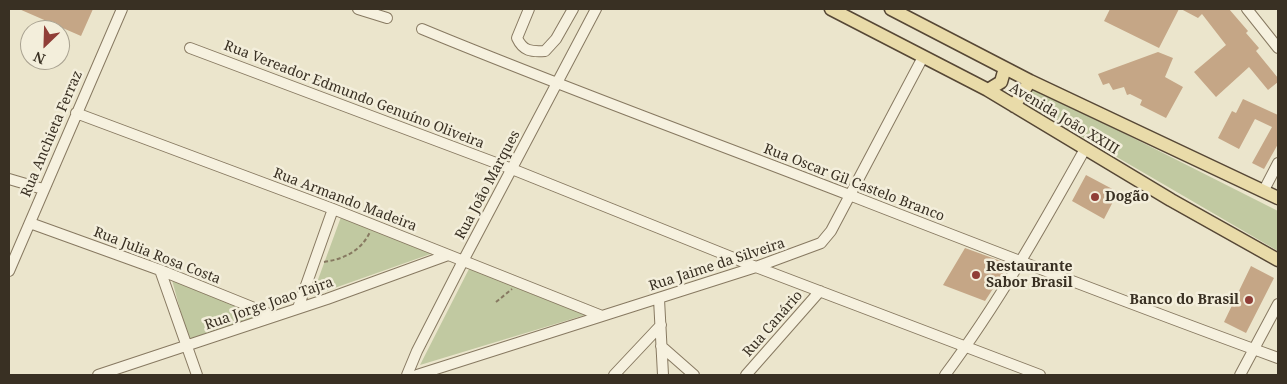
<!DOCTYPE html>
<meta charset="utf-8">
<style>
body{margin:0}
#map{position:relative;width:1287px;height:384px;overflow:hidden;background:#ebe5cc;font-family:"Noto Serif",serif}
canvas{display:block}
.frame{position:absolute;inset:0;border:10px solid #393023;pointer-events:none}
.north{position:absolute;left:20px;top:20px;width:50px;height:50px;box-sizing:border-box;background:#f3eedb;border:1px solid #a9a291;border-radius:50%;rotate:204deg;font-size:14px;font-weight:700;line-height:20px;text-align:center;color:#393023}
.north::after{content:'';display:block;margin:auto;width:18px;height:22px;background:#903e37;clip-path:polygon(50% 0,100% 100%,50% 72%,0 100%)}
</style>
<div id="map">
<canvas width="1287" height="384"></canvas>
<div class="frame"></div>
<div class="north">N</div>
</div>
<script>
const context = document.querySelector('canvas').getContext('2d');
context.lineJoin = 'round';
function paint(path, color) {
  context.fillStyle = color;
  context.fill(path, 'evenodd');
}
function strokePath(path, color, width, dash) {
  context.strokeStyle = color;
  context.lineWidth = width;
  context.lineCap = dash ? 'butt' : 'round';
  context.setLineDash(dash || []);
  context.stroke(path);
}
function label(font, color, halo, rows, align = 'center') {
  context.font = font + ' "Noto Serif",serif';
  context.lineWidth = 5;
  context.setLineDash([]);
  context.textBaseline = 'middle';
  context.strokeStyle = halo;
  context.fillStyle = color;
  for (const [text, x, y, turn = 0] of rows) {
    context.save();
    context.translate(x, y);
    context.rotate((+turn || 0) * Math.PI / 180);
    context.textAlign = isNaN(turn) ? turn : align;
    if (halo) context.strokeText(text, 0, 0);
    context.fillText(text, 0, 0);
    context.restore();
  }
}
const green = new Path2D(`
 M1029,89l13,3 236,119v40l-247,-144 -10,-7z
 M341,217l95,35 -124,44z
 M470,267l115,48 -165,50z
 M172,280l89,36 -72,26z`);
const building = new Path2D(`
 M19,9h74l-12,27z
 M1110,9h69l-20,39 -55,-27z
 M1181,9h48l19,22 -2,2 13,15 -3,3 22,27v4l-10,8 -19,-23 -33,30 -22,-25 32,-27 -24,-31 -4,4z
 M1158,52l15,6 -8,19 18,10 -17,31 -26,-13 2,-5 -12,-6 -3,1 -3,-8 -11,3 -4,-7 -6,2 -5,-11z
 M1243,99l35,16v29l-14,25 -12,-6 20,-36 -17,-8 -16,30 -21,-11 14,-27 4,2z
 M1086,175l32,17 -14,27 -32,-18z
 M965,248l44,16 -24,37 -42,-16z
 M1251,266l23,12 -28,55 -22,-11z`);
const path = new Path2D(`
 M324,262c20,-3 37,-11 46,-30
 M496,302l16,-13`);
const minor = new Path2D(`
 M358,9l29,9
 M529,9l-12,29c6,13 14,14 28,13l11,-12 17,-30
 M1247,9l31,39
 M422,29c142,59 286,111 430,167 141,55 283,110 426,162
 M190,48l322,121 244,98 284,108
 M76,113l257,96 269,107
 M9,179l34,10
 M1264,190l14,-27
 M30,223l130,47 114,46
 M160,270l37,105
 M9,271l113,-262
 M659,299l4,76
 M298,308l35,-99
 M661,346l33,29
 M98,375l229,-76 121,-44
 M407,375l10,-24 46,-90 133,-252
 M417,375l339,-108 65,-24 10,-12 92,-174
 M614,375l47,-50
 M746,375l74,-84
 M945,375c53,-71 97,-149 140,-226
 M1240,375l38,-71`);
const major = new Path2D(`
 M831,9l157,81 183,110 107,60
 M891,9l139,72 248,117
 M988,90l13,-8 4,-14
 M1014,106l16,-25`);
const markers = [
 [1095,197,5,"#903e37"],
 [976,275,5,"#903e37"],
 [1249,300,5,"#903e37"]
];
const streetNames = [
 ["Rua Vereador Edmundo Genuíno Oliveira",354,95,21],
 ["Avenida João XXIII",1064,119,31],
 ["Rua Anchieta Ferraz",52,134,-67],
 ["Rua Oscar Gil Castelo Branco",854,183,21],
 ["Rua João Marques",488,185,-62],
 ["Rua Armando Madeira",345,200,21],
 ["Rua Julia Rosa Costa",157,256,21],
 ["Rua Jaime da Silveira",717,265,-18],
 ["Rua Jorge Joao Tajra",269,304,-19],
 ["Rua Canário",773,324,-49]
];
const poiNames = [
 ["Dogão",1105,197],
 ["Restaurante",986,267],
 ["Sabor Brasil",986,283],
 ["Banco do Brasil",1239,300,"right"]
];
paint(green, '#c1c9a1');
paint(building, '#c5a686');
strokePath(minor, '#877961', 12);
strokePath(major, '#564735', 15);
strokePath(path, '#877961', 2, [4, 2.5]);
strokePath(minor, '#f6f1df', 10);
strokePath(major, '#e9dba9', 12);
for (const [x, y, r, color] of markers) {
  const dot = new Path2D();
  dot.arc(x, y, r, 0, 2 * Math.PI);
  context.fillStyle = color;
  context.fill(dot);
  strokePath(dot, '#f3eedb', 2);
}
label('14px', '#393023', '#f3eedb', streetNames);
label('bold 14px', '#393023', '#f3eedb', poiNames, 'left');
</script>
